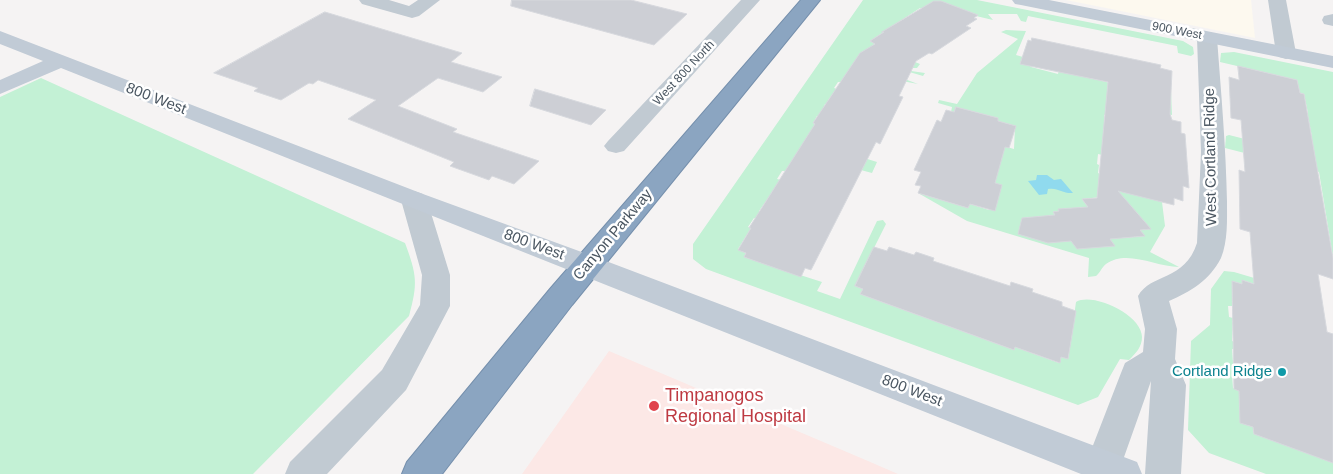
<!DOCTYPE html>
<style>
body{margin:0}
canvas{display:block;background:#f5f3f3}
</style>
<canvas width="1333" height="474"></canvas>
<script>
const context = document.querySelector('canvas').getContext('2d');
context.lineJoin = 'round';
function paint(path, color) {
  context.fillStyle = color;
  context.fill(path, 'evenodd');
}
function strokePath(path, color, width, dash) {
  context.strokeStyle = color;
  context.lineWidth = width;
  context.lineCap = dash ? 'butt' : 'round';
  context.setLineDash(dash || []);
  context.stroke(path);
}
function label(font, color, halo, rows, align = 'center') {
  context.font = font + ' Arial,sans-serif';
  context.lineWidth = 5;
  context.setLineDash([]);
  context.textBaseline = 'middle';
  context.strokeStyle = halo;
  context.fillStyle = color;
  for (const [text, x, y, turn = 0] of rows) {
    context.save();
    context.translate(x, y);
    context.rotate((+turn || 0) * Math.PI / 180);
    context.textAlign = isNaN(turn) ? turn : align;
    if (halo) context.strokeText(text, 0, 0);
    context.fillText(text, 0, 0);
    context.restore();
  }
}
const commercial = new Path2D(`
 M1066,0h185l4,38z`);
const medical = new Path2D(`
 M609,351l259,110 30,13h-376z`);
const green = new Path2D(`
 M863,0h114l206,41 10,6 1,7 -3,2 -13,-3 -1,-7 -149,-30 -2,6 -5,-1 -4,-7h-29l5,6 -17,-4 2,-1 -58,-7 -50,33 5,3 -2,1 47,19 -3,4h-6v3l14,2 -2,3 -17,-5 -4,7 16,6 -16,-3 -64,1 -4,6 3,1 -9,11 14,4 -2,3 -15,-3 -5,13 -3,-1 -4,7 48,34 16,5 -5,11 -15,-4 -75,2 -5,8 4,1 -22,31 2,1 -4,7 -3,-1 -6,9 3,1 -13,21 8,4 -2,4 78,25 -5,9 23,8 37,-78 6,-1 3,4 -31,62 8,3 -3,5 154,56 1,-3 44,16 2,-6 7,2 8,-57c17,-10 66,13 66,35 0,10 -6,16 -13,23l-9,-1 -22,38 -20,8 -372,-136 -13,-10v-15z
 M1006,30l20,1 -10,24 7,2 8,10 27,7 1,-4 51,13 61,8 1,24 -43,-10 -25,10v7l10,2 -7,32 -9,-2 -1,10 2,1 -1,8 64,29 3,24 -15,26 29,15c-23,0 -52,-18 -73,-3 -4,3 -6,9 -10,12l-8,1 1,-19 -122,-37 -49,-28 50,15 2,-4 19,6 3,-8v-19l11,-37 11,3 1,-23 -17,-5v-3l-42,-11 -2,5h-3l1,-5 -14,-4 1,-3 18,4 20,-31 41,-34 -17,-7zM1102,197l31,12 17,20 -10,1 4,6 -21,2 -2,-3 -11,4 4,7 -43,-5 -18,-29 22,-4 2,2 14,1 -9,-12z
 M1234,52l99,20v185l-14,-85 -94,-24 1,-12 3,-1 75,19 5,-17h3l-4,-21 -17,-4 17,1 -4,-19 -4,-1 -3,-13 -77,-18 1,-9z
 M41,78l364,165c12,32 13,41 4,73l-156,158h-253v-377z
 M1224,271l10,1 81,24v6l-73,-22v4l-10,-3 1,25h-5l1,11 4,1 -1,23 19,6 1,8 -20,-6 1,14 3,2 1,11 -5,-1 1,13 6,3 2,32 12,4 1,7 79,28v12h-67l-57,-21 -21,-23 3,-89 19,-16 1,-36z`);
const water = new Path2D(`
 M1037,175h10l7,5 7,-1 12,14c-10,1 -15,-6 -25,-4l-1,5 -8,1 -11,-14 8,-1z`);
const building = new Path2D(`
 M512,0h119l56,14 -33,31 -143,-39z
 M934,1h7l37,14 -4,3 3,1 -11,7 5,2 -39,26 -3,-1 -13,8 -17,35 4,1 -23,47 -4,-2 -65,128 -6,-2 -4,9 -57,-20 2,-4 -8,-3 13,-22h-2l66,-104 -2,-1 47,-70 15,-9 -5,-3 14,-9h-2z
 M325,12l137,41 -11,9 51,15 -19,15 -45,-14 -40,28 59,23 -4,3 86,29 -25,23 -22,-8 -3,4 -39,-14 4,-4 -106,-43 28,-19 -58,-20 -5,4 -4,-1 -28,17 -27,-9 4,-3 -44,-15z
 M1032,38l129,27 -1,3 12,3 -2,43 2,6 9,2v11l4,1 4,54 -6,-2v15l-9,-3v7l-56,-14 33,38 -11,1 5,6 -35,3 5,7 -38,3 -6,-8 -23,2 -30,-9 4,-16 33,-3 -2,-3 6,-1 -1,-2 30,-2 -6,-8 15,-1 11,-116 -88,-18 8,-24 3,1z
 M1238,66l59,14 3,13 4,1 29,164v21l-15,-5 9,58 6,2v129l-79,-29 -1,-7 -13,-4 -1,-32 -5,-2 -2,-108 10,3v-4l12,4 -4,-52 -10,-3 -1,-59 6,2 -4,-52 -10,-2 -2,-41 10,3z
 M535,89l71,21 -15,15 -61,-19z
 M956,107l42,11v3l18,5 -7,22 -4,-1 -10,36 7,2 -7,26 -25,-7 -2,4 -50,-15 3,-7 -6,-1 6,-13 -7,-2 23,-50 4,2 5,-12 8,2z
 M874,247l13,4 2,-4 25,8 2,-3 18,6 -1,3 77,25 1,-4 22,7 -1,3 30,10v4l14,5 -8,48 -7,-2 -1,6 -45,-16 -1,3 -154,-56 3,-5 -8,-3z`);
const street = new Path2D(`
 M359,0h30l20,6 9,-6h22l-21,16 -7,2 -50,-14z
 M741,0h19l-136,151 -8,2 -8,-2 -4,-5 4,-5z
 M1268,0h18l10,53 -3,4 -7,2 -7,-2 -3,-4z
 M1333,14v12l-9,-2 -2,-4 2,-4z
 M1207,32l7,2 3,4c4,54 9,109 10,164 0,18 1,39 -6,56 -11,22 -31,34 -52,43l8,28 -2,30 11,26 -5,89h-36l6,-93 -33,93h-30l-3,-8 36,-93 4,-10 18,-11 2,-23 -7,-33c13,-23 47,-15 59,-53l4,-91 -4,-114 3,-4z
 M414,191l9,3 4,6 23,75v31l-44,84 -79,84h-42l5,-12 92,-92 38,-65 2,-30 -21,-75 4,-6z`);
const secondary = new Path2D(`
 M1012,0h37l284,56v12l-312,-63 -6,-1z
 M0,31l423,163 175,64 539,204 5,12h-61l-1020,-406 -61,26v-14l43,-19 -43,-17z`);
const highway = new Path2D(`
 M801,0h19l-248,305 -130,169h-40l5,-12 143,-173z`);
const markers = [
 [1282,372,5,"#0f9aa8"],
 [654,406,6,"#e0444e"]
];
const farStreetnames = [
 ["900 West",1177,31,11],
 ["West 800 North",684,73,-47]
];
const streetNames = [
 ["800 West",156,99,21],
 ["West Cortland Ridge",1211,157,-91],
 ["Canyon Parkway",613,235,-50],
 ["800 West",534,245,20],
 ["800 West",912,391,21]
];
const cultureNames = [
 ["Cortland Ridge",1272,372]
];
const nearHealthnames = [
 ["Timpanogos",665,396],
 ["Regional Hospital",665,417]
];
paint(commercial, '#fdf9ef');
paint(medical, '#fce8e6');
paint(green, '#c3f1d5');
paint(water, '#90daee');
paint(building, '#cdcfd5');
strokePath(building, '#d7d9de', 1);
strokePath(highway, '#7690ad', 2);
paint(street, '#c1cad2');
paint(secondary, '#c1cbd6');
paint(highway, '#8ba5c1');
for (const [x, y, r, color] of markers) {
  const dot = new Path2D();
  dot.arc(x, y, r, 0, 2 * Math.PI);
  context.fillStyle = color;
  context.fill(dot);
  strokePath(dot, '#fff', 2);
}
label('12px', '#4a5661', '#fff', farStreetnames);
label('15px', '#4a5661', '#fff', streetNames);
label('15px', '#0d838f', '#fff', cultureNames, 'right');
label('18px', '#be3a42', '#fff', nearHealthnames, 'left');
</script>
